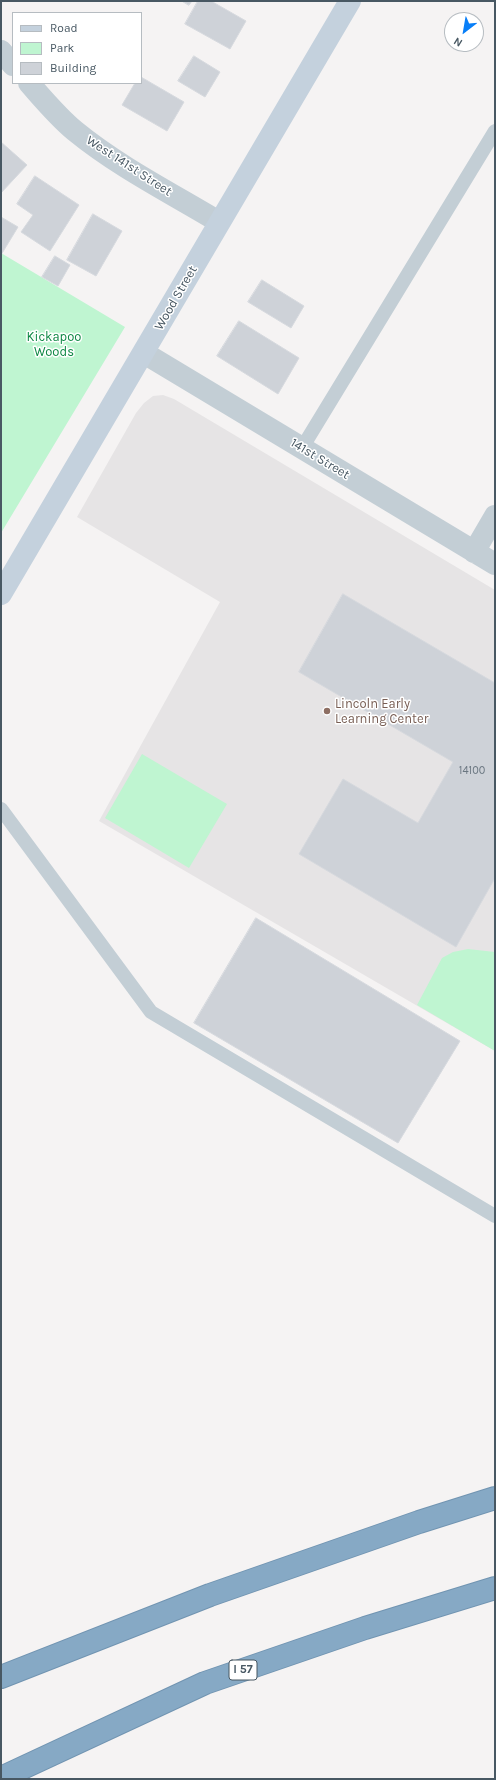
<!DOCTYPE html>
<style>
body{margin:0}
#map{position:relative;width:496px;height:1780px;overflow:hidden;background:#f5f3f3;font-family:Karla,sans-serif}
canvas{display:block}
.frame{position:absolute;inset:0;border:2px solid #485863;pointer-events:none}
.legend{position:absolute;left:12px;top:12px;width:130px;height:72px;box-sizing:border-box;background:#fff;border:1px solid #b6bcc1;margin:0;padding:5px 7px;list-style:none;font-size:12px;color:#485863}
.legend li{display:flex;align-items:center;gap:8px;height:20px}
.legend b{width:20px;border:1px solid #b6bcc1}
.north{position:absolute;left:444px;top:12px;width:40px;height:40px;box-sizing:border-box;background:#fff;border:1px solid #b6bcc1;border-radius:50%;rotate:211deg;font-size:11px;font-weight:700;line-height:16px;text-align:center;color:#485863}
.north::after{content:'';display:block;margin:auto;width:14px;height:18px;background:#097ff8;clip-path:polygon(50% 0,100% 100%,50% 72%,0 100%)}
</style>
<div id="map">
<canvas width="496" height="1780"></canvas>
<div class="frame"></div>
<ul class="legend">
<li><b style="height:5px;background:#c4d1dd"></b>Road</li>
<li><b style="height:11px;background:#bff5d1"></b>Park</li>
<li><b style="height:11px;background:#ced2d8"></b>Building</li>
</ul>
<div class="north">N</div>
</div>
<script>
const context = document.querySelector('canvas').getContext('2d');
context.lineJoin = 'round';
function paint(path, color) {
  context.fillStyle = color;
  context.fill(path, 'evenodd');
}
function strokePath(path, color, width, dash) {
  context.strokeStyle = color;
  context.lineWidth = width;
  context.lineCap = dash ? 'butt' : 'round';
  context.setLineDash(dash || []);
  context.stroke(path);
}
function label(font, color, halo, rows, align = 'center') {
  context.font = font + ' Karla,sans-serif';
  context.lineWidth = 3;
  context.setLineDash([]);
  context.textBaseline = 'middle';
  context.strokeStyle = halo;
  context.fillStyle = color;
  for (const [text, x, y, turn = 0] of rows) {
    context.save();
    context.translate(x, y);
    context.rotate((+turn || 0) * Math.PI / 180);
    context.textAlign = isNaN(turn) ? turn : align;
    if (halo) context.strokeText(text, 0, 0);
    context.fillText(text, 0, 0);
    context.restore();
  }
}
const education = new Path2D(`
 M163,395l11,4 321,191v461l-396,-230 121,-219 -143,-85 59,-104 8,-10 9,-7z`);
const green = new Path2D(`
 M1,253l124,74 -124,206z
 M142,754l85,50 -38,64 -84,-50z
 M468,949l27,3v99l-78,-46 25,-47 11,-6z`);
const building = new Path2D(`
 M182,1h10l-3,4z
 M198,1h13l35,20 -16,28 -45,-25z
 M194,56l26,16 -15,25 -27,-16z
 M141,77l43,25 -17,29 -45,-26 13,-22h6z
 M1,142l26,23 -26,28z
 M35,176l44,29 -29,46 -29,-19 12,-17 -16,-11z
 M93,214l29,17 -26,45 -29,-16z
 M1,217l17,10 -17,28z
 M55,256l15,9 -12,21 -16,-9z
 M262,280l42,26 -13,22 -43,-26z
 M239,321l60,37 -21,36 -61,-38z
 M343,594l152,89v195l-39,69 -157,-93 44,-75 75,44 35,-61 -154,-90z
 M256,918l204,123 -62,102 -204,-120z`);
const lane = new Path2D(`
 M302,448l193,-317
 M1,809l150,203 344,204`);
const street = new Path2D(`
 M1,51l12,14
 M29,83c15,17 29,34 46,48 44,36 96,62 144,91
 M144,353l351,211
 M474,552l21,-36`);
const secondary = new Path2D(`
 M1,594l349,-593`);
const highway = new Path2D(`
 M1,1677l209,-82 209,-73 76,-24
 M1,1778l204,-95 160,-55 130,-40`);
const markers = [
 [327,711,4,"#8d6e63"]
];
const numberNames = [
 ["14100",472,771]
];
const shields = [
 [243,1670,28]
];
const shieldNames = [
 ["I 57",243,1670]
];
const streetNames = [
 ["West 141st Street",129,166,33],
 ["Wood Street",176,298,-60],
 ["141st Street",320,459,31]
];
const parkNames = [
 ["Kickapoo",54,337],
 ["Woods",54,352]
];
const educationNames = [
 ["Lincoln Early",335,704],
 ["Learning Center",335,719]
];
paint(education, '#e6e4e5');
paint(green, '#bff5d1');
paint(building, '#ced2d8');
strokePath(building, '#d6d9de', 1);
strokePath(highway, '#7194b1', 24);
strokePath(lane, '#c3ced5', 14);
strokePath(street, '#c3ced5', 22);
strokePath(secondary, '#c4d1dd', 22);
strokePath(highway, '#86a9c5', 22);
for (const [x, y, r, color] of markers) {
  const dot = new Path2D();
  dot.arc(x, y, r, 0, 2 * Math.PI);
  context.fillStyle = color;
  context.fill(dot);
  strokePath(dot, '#fff', 1.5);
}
label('11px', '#6a7680', null, numberNames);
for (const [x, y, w] of shields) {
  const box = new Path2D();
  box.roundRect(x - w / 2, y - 10, w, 20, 3);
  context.fillStyle = '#fff';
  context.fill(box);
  strokePath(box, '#485863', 1);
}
label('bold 12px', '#485863', null, shieldNames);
label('13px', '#485863', '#fff', streetNames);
label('13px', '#0e8844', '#fff', parkNames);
label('13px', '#785e54', '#fff', educationNames, 'left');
</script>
